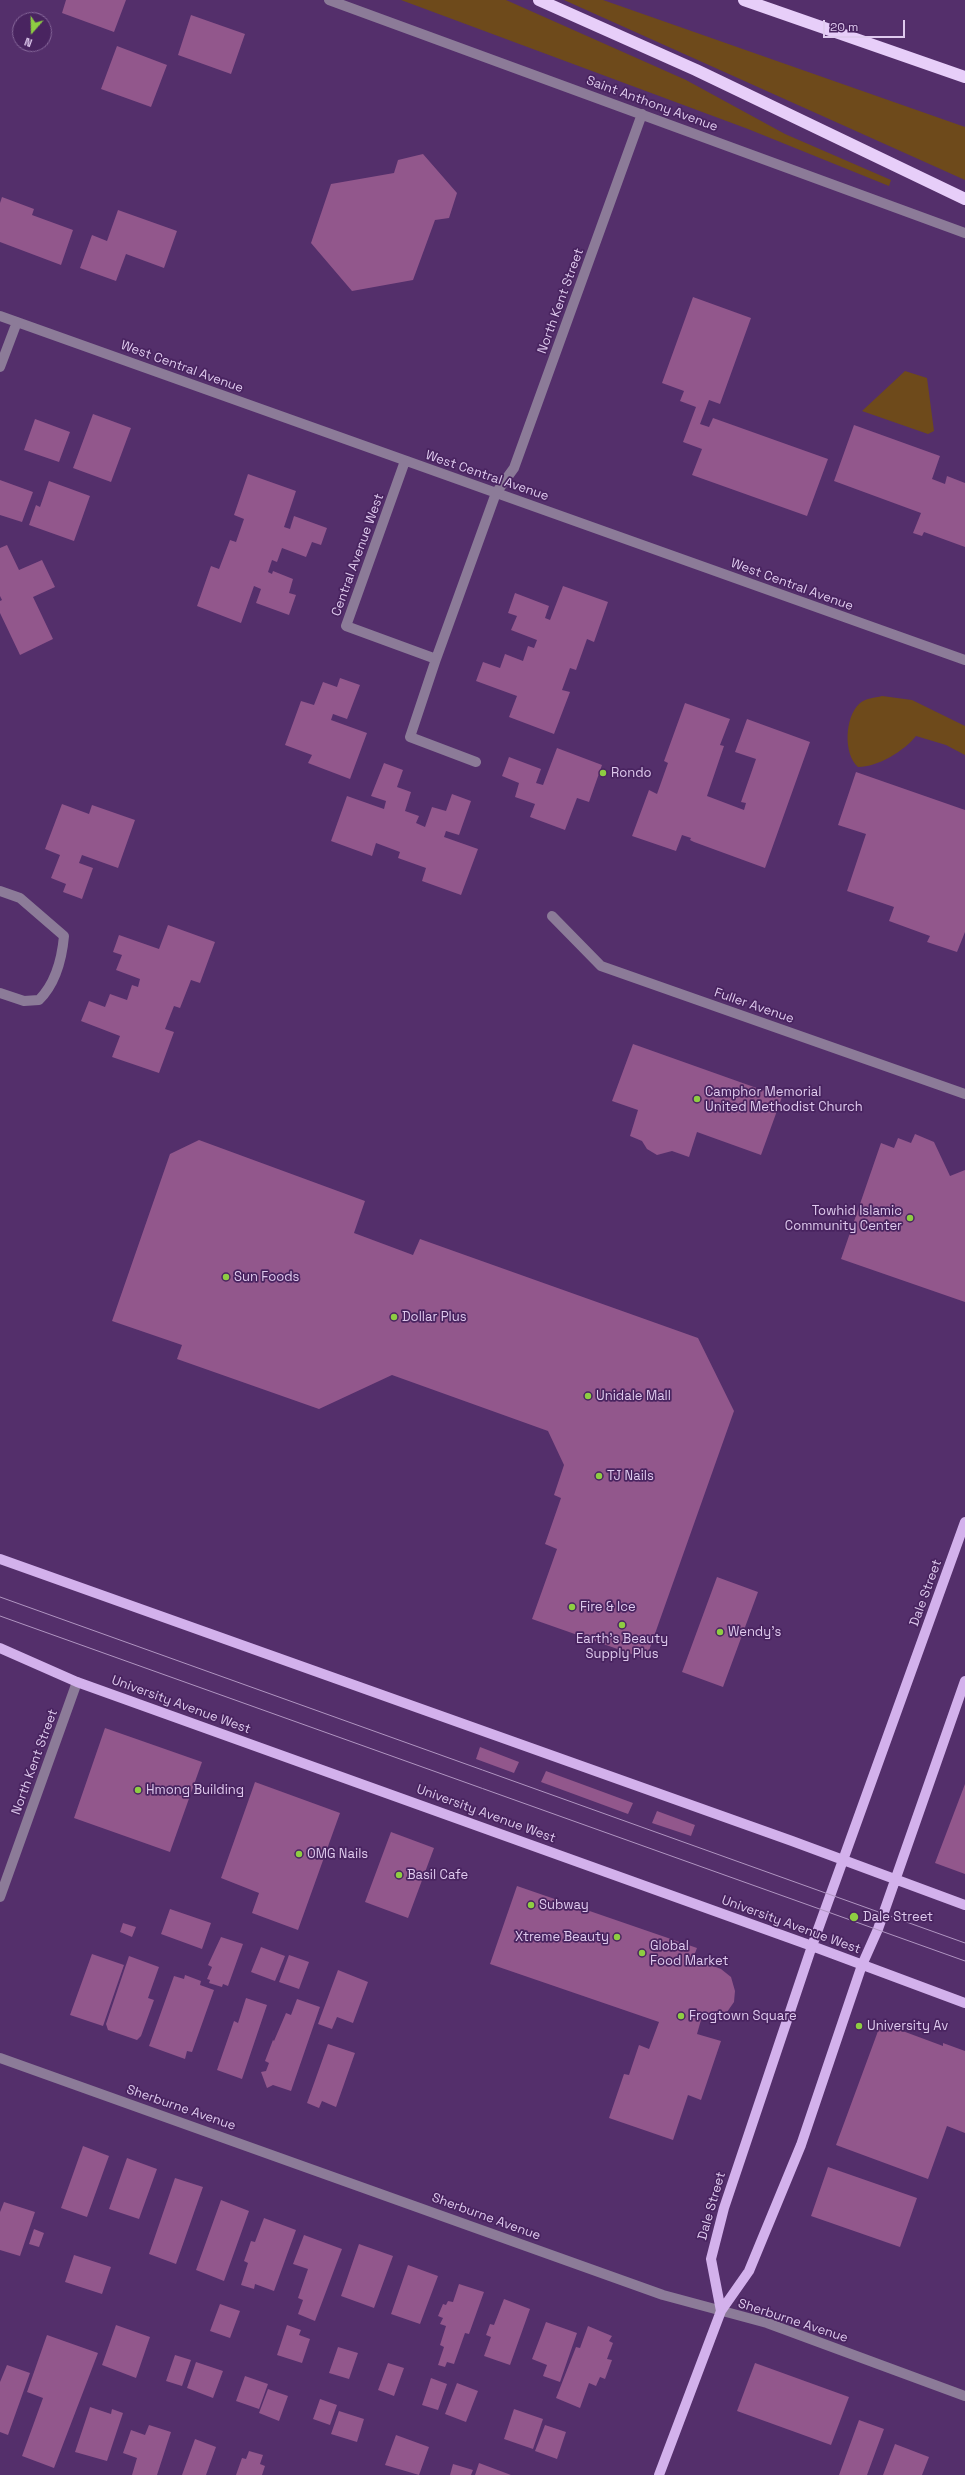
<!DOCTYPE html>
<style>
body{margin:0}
#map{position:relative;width:965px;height:2475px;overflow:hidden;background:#542f6b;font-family:"Space Grotesk",sans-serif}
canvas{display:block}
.north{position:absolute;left:12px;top:12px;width:40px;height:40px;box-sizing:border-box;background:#492460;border:1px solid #856699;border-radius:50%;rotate:200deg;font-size:11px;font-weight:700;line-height:16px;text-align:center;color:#dfcaee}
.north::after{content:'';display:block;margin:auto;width:14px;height:18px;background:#8ecd42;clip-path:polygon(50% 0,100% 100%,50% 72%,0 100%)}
.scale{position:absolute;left:823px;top:20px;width:82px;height:18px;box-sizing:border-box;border:2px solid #dfcaee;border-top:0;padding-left:5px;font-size:12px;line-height:14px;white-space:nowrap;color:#dfcaee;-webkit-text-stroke:3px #492460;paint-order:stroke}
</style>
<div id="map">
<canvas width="965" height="2475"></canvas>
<div class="north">N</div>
<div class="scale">20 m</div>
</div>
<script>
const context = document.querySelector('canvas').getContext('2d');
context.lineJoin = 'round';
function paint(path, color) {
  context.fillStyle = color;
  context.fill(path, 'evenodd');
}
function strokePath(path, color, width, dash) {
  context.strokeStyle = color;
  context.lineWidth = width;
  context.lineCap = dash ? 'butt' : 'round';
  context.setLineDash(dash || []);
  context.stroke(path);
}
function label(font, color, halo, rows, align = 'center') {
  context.font = font + ' "Space Grotesk",sans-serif';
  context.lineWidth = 3.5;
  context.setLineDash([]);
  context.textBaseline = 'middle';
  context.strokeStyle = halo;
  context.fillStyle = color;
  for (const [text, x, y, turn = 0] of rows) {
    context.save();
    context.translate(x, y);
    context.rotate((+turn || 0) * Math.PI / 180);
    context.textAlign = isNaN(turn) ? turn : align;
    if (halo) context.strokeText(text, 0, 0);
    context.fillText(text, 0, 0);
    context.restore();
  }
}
const green = new Path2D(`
 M401,0h105l180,80 99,54 106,46 -2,6 -141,-57z
 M564,0h39l362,127v53z
 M905,371l22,7 7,53 -6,3 -66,-23z
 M882,696l30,4 53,26v29l-19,-10 -30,-9c-12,15 -38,31 -58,31 -15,-13 -13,-50 1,-63 6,-6 16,-6 23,-8z`);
const building = new Path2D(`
 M66,0h60l-12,32 -52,-19z
 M191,15l54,19 -14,40 -53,-19z
 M117,46l50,19 -16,42 -50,-18z
 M423,154l34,39 -8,25 -14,2 -22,60 -61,11 -41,-48 20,-59 63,-11 4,-13z
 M2,197l32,12 -2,6 41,15 -12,35 -61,-23v-39z
 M118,210l59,21 -13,37 -38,-14 -10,27 -36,-13 12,-33 15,6z
 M693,297l58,21 -31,86 -11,-4 -9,24 9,3 4,-9 115,41 -21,57 -115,-41 10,-26 -19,-7 13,-35 -16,-6 4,-10 -22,-8z
 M93,414l38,14 -20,54 -38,-14z
 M35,419l35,13 -11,30 -35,-12z
 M854,425l86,31 -8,23 13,5 2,-8 18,7v64l-41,-15 -2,4 -9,-3 8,-20 -87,-32z
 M248,474l48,17 -12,36 6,2 4,-13 33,12 -6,17 -9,-3 -6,15 -24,-9 -5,14 -5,-2 -4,12 4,2 1,-3 20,8 -4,14 7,2 -7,20 -33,-12 5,-14 -7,-3 -13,37 -44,-17 14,-40 8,3 11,-29 6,2 8,-23 -10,-4z
 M0,480l33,12 -11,30 -22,-7z
 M49,481l41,15 -16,45 -45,-16 7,-20 4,2z
 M7,545l12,25 23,-10 13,27 -22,10 20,42 -33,16 -20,-42v-12l2,-1 -2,-4v-48z
 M563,586l45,16 -14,40 -7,-3 -11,31 -6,-2 -8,22 8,2 -16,42 -45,-17 8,-21 -41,-15 7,-19 17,6 5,-14 18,7 5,-15 6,2 3,-8 -26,-10 6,-14 -9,-3 7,-20 34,13 -4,12 5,2z
 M340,678l20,7 -13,34 -14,-5 -2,6 36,13 -17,46 -42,-16 4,-8 -27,-10 16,-44 13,4 9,-23 14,5z
 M685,703l45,16 -10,26 4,1 -17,50 37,14 2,-7 -5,-1 15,-43 -21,-7 12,-33 63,23 -45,126 -71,-26 -4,-2 1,-2 -9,-3 -6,16 -44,-15 17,-46 8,4 11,-31 -4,-2z
 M557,748l45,17 -13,37 -12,-4 -12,32 -35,-13 5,-13 -20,-7 4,-14 -17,-7 7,-19 32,12 -5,14 7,2z
 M384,763l19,7 -6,17 14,5 -6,19 14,5 -3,7 9,4 7,-20 14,4 6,-17 19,7 -12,34 -13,-4 -2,6 34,12 -17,46 -39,-14 4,-13 -28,-10 2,-6 -24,-9 -4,13 -41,-15 16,-45 37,13 2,-8 -15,-5z
 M856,772l109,38v122l-8,20 -30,-10 3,-6 -41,-15 5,-14 -47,-16 19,-57 -28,-9z
 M62,804l27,10 3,-9 43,15 -17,48 -36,-13 -3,8 14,5 -11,31 -19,-7 3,-8 -15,-6 9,-23 -15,-6z
 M168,925l47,17 -15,41 -9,-3 -11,28 -6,-2 -9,23 9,3 -15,41 -47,-16 8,-21 -39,-15 8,-20 16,6 5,-13 17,6 5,-15 6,2 2,-8 -24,-9 6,-15 -9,-3 6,-17 40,14z
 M633,1044l149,53 -21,58 -64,-23 -8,25 -17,-6 -15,4 -10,-6 -5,-8 -12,-5 8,-26 -26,-9z
 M915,1134l19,8 16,34 15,-6v132l-124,-43 40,-116 13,5 4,-10 13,5z
 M199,1140l166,61 -11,32 59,22 7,-16 278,99 36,73 -88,248 -114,-40 25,-70 -12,-5 16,-46 -7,-3 10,-30 -16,-34 -156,-56 -73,34 -142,-50 5,-14 -70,-24 58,-167z
 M717,1577l41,15 -35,95 -41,-15z
 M105,1728l97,34 -32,90 -96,-34z
 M480,1747l39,15 -5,11 -38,-14z
 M546,1771l87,32 -5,11 -87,-32z
 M255,1782l85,31 -42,117 -46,-17 7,-20 -38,-15z
 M965,1784v90l-30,-11z
 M657,1811l38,14 -4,11 -39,-13z
 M391,1832l43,16 -26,70 -43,-16z
 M517,1886l180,62 -4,10 28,11 10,8 4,14 -1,11 -7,10 -12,8h-14l-4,14 24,7 -20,59 -13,-5 -15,45 -64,-22 15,-44 5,1 10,-30 10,4 10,-27 -169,-58z
 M170,1909l41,14 -9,26 -41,-15z
 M123,1923l13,4 -4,10 -12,-5z
 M221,1937l22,7 -15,42 -5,-2 -1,3 -13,-4 1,-3 -3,-1 5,-12 -4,-2z
 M261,1947l24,9 -10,25 -24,-9z
 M92,1954l32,11 -21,61 -33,-11z
 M289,1955l20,7 -10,27 -20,-7z
 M129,1956l30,11 -11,31 6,2 -13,36 -4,4 -29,-10 -2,-6z
 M338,1970l30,12 -15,41 -16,-6 -5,12 -14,-5z
 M185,1975l16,6 -1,4 14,5 -22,62 -5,-1 -2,8 -36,-13 25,-70 10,3z
 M246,1998l21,7 -25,74 -25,-9 17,-49 4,2z
 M297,1999l23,8 -29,84 -18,-6 -6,3 -6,-16 5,-1 3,-8 -4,-2 8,-21 1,1 12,-28 5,2z
 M881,2023l62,23v-3l22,8v82l-18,-7 -19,53 -92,-34z
 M328,2044l27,9 -19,54 -14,-6 -3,7 -12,-5z
 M83,2146l26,10 -22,61 -26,-9z
 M127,2158l30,11 -18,50 -30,-10z
 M828,2167l89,31 -17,49 -89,-31z
 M175,2178l28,9 -27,77 -27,-10z
 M221,2200l28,11 -25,70 -28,-11z
 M4,2202l31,10 -15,44 -20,-6v-38z
 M264,2218l32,12 -22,61 -19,-7 -1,5 -13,-4 7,-22 -4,-2 7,-20 4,1z
 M34,2229l10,4 -5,14 -10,-3z
 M304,2235l38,14 -27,72 -17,-7 5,-14 -5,-2 10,-29 -15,-5z
 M359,2244l34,12 -19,52 -33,-12z
 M74,2255l37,12 -9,27 -37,-12z
 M408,2265l30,11 -18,48 -29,-10z
 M459,2284l25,8 -15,42 -4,-1 -11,31 -7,-2 -2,5 -7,-2 6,-18 -4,-2 6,-19 -6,-2 3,-6 -5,-2 5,-12 3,1 2,-4 5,1z
 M504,2299l26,10 -20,56 -26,-9 7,-19 -5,-2 4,-11 4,1z
 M220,2304l20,7 -10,27 -20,-7z
 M546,2322l31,11 -17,49 -17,-6 4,-11 -15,-6z
 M116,2325l34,12 -14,41 -34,-13z
 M287,2325l14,5 -2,5 11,4 -8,24 -25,-8z
 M588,2326l24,10 -3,5 4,2 -6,16 5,1 -7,19 -5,-2 -4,9 -7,-3 -9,25 -24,-10 20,-51 4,1z
 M47,2335l51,18 -44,115 -32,-12 21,-58 -16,-6z
 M338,2347l20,6 -9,26 -20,-6z
 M175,2355l16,5 -9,26 -16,-5z
 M196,2362l27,9 -10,27 -26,-10z
 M388,2363l16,5 -10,28 -16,-6z
 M755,2363l94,34 -18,48 -94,-34z
 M7,2365l23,8 -22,62 -8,-3v-50z
 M245,2376l23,8 -9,25 -23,-8z
 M431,2378l16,6 -9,26 -16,-5z
 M457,2383l21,8 -12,31 -21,-8z
 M268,2389l20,7 -9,25 -20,-8z
 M320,2399l17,6 -7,20 -17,-6z
 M90,2407l21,7 1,-5 11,4 -16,48 -32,-9z
 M514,2409l29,10 -10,30 -29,-10z
 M339,2411l25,8 -7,23 -26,-8z
 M859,2420l25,9 -17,46h-28z
 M149,2425l22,7 -14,43h-25l5,-17 -14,-5 8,-23 14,5z
 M545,2425l21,7 -9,27 -22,-8z
 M396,2435l33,12 -10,28 -34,-10z
 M195,2439l21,8 -10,28h-24z
 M895,2444l34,13 -7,18h-39z
 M249,2451l14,4 -3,9 5,2 -3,9h-26l6,-17 4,1z
 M479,2463l32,12h-36z
 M453,2464l20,6 -2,5h-21z`);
const minor = new Path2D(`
 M329,0l636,233
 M0,316l965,344
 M0,367l17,-45
 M405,461l-59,165 90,33 60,-166 18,-25 128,-354
 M436,659l-26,78 66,25
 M0,891l20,7 44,38c-2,22 -9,48 -25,64l-15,1 -24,-8
 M552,916l49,50 364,128
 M0,1897l77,-215
 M0,2058l663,237 104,28 198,73`);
const major = new Path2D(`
 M0,1559l792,282 173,64
 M0,1648l77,34 735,264 153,57
 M721,2311l-10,-52 13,-51 88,-262 153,-424
 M659,2475l62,-164 28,-40 52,-126 61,-180 16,-36 87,-248`);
const highway = new Path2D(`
 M539,0l157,70 269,129
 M744,0l221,77`);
const tram = new Path2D(`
 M0,1597l965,346
 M0,1616l965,345`);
const markers = [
 [603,773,4,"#8ecd42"],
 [697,1099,4,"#8ecd42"],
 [910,1218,4,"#8ecd42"],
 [226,1277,4,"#8ecd42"],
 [394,1317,4,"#8ecd42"],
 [588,1396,4,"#8ecd42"],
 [599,1476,4,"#8ecd42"],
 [572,1607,4,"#8ecd42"],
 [622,1625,4,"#8ecd42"],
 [720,1632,4,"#8ecd42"],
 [138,1790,4,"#8ecd42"],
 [299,1854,4,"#8ecd42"],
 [399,1875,4,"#8ecd42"],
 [531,1905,4,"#8ecd42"],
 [854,1917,5,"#8ecd42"],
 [617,1937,4,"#8ecd42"],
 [642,1953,4,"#8ecd42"],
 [681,2016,4,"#8ecd42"],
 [859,2026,4,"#8ecd42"]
];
const streetNames = [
 ["Saint Anthony Avenue",652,104,20],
 ["North Kent Street",561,301,-70],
 ["West Central Avenue",182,367,20],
 ["West Central Avenue",487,476,19],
 ["Central Avenue West",358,555,-70],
 ["West Central Avenue",792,585,20],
 ["Fuller Avenue",754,1006,19],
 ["Dale Street",926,1593,-70],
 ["University Avenue West",181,1705,20],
 ["North Kent Street",35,1762,-70],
 ["University Avenue West",486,1814,20],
 ["University Avenue West",791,1925,20],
 ["Sherburne Avenue",181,2108,19],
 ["Dale Street",712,2206,-74],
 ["Sherburne Avenue",486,2217,20],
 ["Sherburne Avenue",793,2321,18]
];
const poiNames = [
 ["Rondo",611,773],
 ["Camphor Memorial",705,1092],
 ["United Methodist Church",705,1107],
 ["Towhid Islamic",902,1211,"right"],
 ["Community Center",902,1226,"right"],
 ["Sun Foods",234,1277],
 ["Dollar Plus",402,1317],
 ["Unidale Mall",596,1396],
 ["TJ Nails",607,1476],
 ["Fire & Ice",580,1607],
 ["Wendy's",728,1632],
 ["Earth's Beauty",622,1639,"center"],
 ["Supply Plus",622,1654,"center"],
 ["Hmong Building",146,1790],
 ["OMG Nails",307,1854],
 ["Basil Cafe",407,1875],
 ["Subway",539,1905],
 ["Dale Street",863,1917],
 ["Xtreme Beauty",609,1937,"right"],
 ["Global",650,1946],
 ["Food Market",650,1961],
 ["Frogtown Square",689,2016],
 ["University Av",867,2026]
];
paint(green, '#6e4a1b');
paint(building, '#92578c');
strokePath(minor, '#8c7b98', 10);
strokePath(major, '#d3b1ec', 10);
strokePath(highway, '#e7cef9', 12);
strokePath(tram, '#b095c1', 1);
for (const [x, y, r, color] of markers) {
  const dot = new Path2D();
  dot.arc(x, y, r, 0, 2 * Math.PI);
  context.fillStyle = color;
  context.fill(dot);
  strokePath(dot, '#492460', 1.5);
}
label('13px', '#dfcaee', '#492460', streetNames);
label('13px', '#dfcaee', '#492460', poiNames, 'left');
</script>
